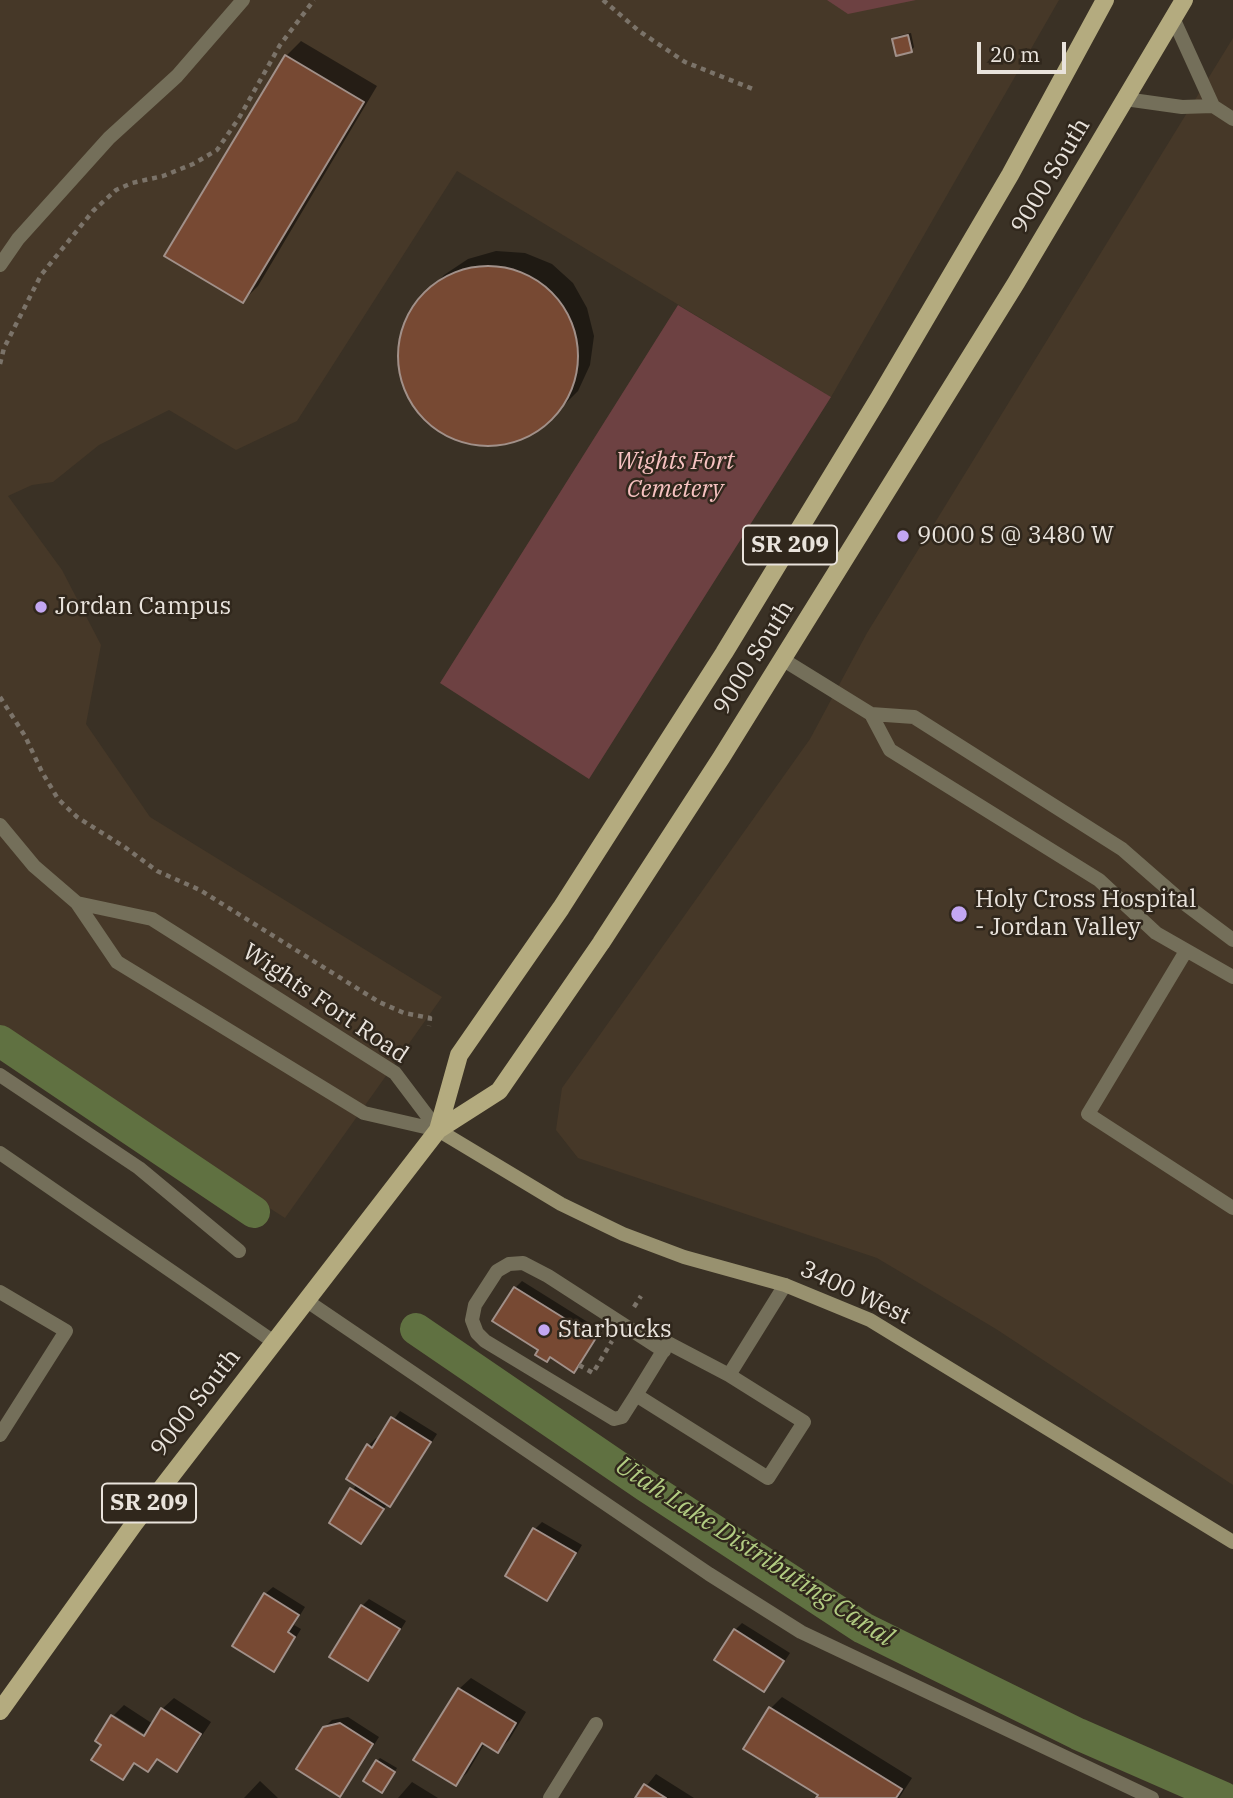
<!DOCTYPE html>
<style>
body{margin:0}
#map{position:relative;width:1233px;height:1798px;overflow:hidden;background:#3a3125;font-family:"IBM Plex Serif",serif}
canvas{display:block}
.scale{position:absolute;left:977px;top:42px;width:89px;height:32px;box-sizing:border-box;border:4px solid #e9e3dc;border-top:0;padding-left:9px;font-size:21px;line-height:24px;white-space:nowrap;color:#e9e3dc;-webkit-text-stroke:5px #30271c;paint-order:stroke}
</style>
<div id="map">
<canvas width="1233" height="1798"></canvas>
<div class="scale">20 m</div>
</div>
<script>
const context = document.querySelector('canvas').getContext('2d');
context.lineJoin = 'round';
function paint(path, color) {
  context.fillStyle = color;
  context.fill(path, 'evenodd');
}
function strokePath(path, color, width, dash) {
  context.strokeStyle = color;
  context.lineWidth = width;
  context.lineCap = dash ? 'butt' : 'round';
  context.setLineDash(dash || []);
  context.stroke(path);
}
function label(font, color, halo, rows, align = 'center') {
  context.font = font + ' "IBM Plex Serif",serif';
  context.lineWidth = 5;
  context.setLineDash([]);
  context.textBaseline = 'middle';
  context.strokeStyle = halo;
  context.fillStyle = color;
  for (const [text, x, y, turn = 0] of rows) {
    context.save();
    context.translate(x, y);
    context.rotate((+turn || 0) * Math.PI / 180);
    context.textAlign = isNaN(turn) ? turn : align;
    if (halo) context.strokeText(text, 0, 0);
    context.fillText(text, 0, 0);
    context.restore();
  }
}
const built = new Path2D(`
 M0,0h1059l-228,397 -374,-226 -160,250 -61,29 -67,-40 -70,35 -46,37 -21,3 -24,11 54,74 39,75 -15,79 64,93 292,180 -157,221 -285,-183z
 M1233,38v1447l-237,-156 -119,-71 -299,-100 -22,-28 6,-42 248,-349 57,-106z`);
const green = new Path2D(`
 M827,0h89l-68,14z
 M678,305l153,92 -242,382 -149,-96z`);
const shadow = new Path2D(`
 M911,33l3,14 -3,4 -17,-11 3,-4z
 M301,41l76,45 -119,200 -15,15 -76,-46 119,-199z
 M496,251l29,2 27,11 21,19 14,25 7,28 -4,29 -12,26 -22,22 -15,16 -27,13 -30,4 -30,-6 -25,-16 -19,-24 -10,-28v-31l10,-28 34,-38 24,-16z
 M522,1281l80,50 -21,32 -7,7 -34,-21 -25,-61z
 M400,1411l37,23 -40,63 -7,7 -2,-1 -27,38 -30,-19 26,-38 11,-38 8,-8 3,2z
 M542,1522l40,23 -28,47 -7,7 -40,-24 28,-46z
 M273,1587l32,20 -11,18 7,4 -20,33 -8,8 -8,-76z
 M369,1599l37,22 -31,51 -8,7 -5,-73z
 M742,1623l48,30 -19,29 -7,8 -29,-60z
 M471,1678l55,34 -17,28 -11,11 -13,-8 -18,30 -12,11 -39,-25 43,-70z
 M782,1697l130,81 -13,20h-81l2,-3 -49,-87z
 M174,1698l37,24 -24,36 -11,11 -17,-11 -11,12 -12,-8 -14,16 30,-39 -38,-24 10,-10 29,19 9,-15z
 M348,1717l31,20 -32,50 -7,8 -16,-67 8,-8z
 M380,1758l17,10 -12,19 -8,-26z
 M656,1774l38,24h-57z
 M260,1781l18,17h-34z
 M412,1782l26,16h-40z`);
const canal = new Path2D(`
 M0,1041l254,171
 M416,1329l230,157 217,142 215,106 146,64`);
const building = new Path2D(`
 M908,35l4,17 -16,4 -4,-17z
 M285,55l79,47 -121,201 -79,-47z
 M398 356a90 90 0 1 1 180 0a90 90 0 1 1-180 0Z
 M514,1287l82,51 -22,35 -24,-16 -3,5 -12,-7 3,-5 -46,-29z
 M391,1417l40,25 -41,65 -44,-28 21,-35 5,4z
 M350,1488l34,21 -23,35 -32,-21z
 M533,1528l43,25 -29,48 -42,-25z
 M264,1593l35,22 -11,17 7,5 -21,35 -42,-26z
 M361,1605l39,24 -32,52 -39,-24z
 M734,1629l50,32 -20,31 -50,-32z
 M458,1688l58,35 -18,30 -16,-10 -26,43 -43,-26z
 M769,1707l133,82 -6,9h-80l2,-3 -75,-46z
 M161,1708l40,26 -24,38 -20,-13 -9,13 -14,-9 -11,17 -32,-20 10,-15 -6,-4 16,-26 33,21z
 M340,1723l33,21 -33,53 -44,-28 27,-42z
 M376,1760l19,12 -13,21 -19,-12z
 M644,1784l22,14h-31z`);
const path = new Path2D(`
 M603,0l36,31 46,31 68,27
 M0,364l4,-16 37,-73 52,-64 23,-21 16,-7 31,-7 30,-12 24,-14 22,-32 41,-73 34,-45
 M0,697l25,39 17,36 16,27 19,18 49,31 31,23 43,19 179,112 25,11 26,5 -1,8
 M634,1307l7,-11
 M579,1365l14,8 19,-32`);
const lane = new Path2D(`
 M1125,99l57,8 31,-1 -40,-88
 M1213,106l20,13
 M0,265l18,-26 91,-101 68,-62 66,-76
 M782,659l89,55 43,3 208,132 63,55 48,36
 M871,714l19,36 209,130 57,53 77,44
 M0,825l34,41 43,37 40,59 247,151 74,17
 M77,903l75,16 243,154 43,57
 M1186,951l-98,163 145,94
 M0,1075l139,93 100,83
 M0,1153l274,189
 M0,1292l66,39 -66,104
 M307,1301l402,273 92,58 351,166
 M729,1375l-61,-32 -32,52 132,83 36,-56 -75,-47 56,-90
 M636,1395l-14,22 -8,2 -129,-78 -8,-8 -5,-13 3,-15 22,-34 12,-7 14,-1 25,13 116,75`);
const street = new Path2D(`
 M550,1798l46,-74`);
const secondary = new Path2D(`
 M438,1130l123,74 62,30 61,23 101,28 85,35 363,222`);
const primary = new Path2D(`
 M438,1130l21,-75 102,-147 163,-255 155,-255 131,-223 95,-175
 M0,1711l134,-187 304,-394 61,-39 102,-148 120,-185 295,-475 168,-283`);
const markers = [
 [903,536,7,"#c3a7f2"],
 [41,607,7,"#c3a7f2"],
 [959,914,9,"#c3a7f2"],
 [544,1330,7,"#c3a7f2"]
];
const shields = [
 [790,545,94],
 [149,1503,94]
];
const shieldNames = [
 ["SR 209",790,545],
 ["SR 209",149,1503]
];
const streetNames = [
 ["9000 South",1051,176,-59],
 ["9000 South",754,658,-58],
 ["Wights Fort Road",325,1004,34],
 ["3400 West",855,1293,25],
 ["9000 South",196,1403,-52]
];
const parkNames = [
 ["Wights Fort",675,462],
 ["Cemetery",675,490]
];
const poiNames = [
 ["9000 S @ 3480 W",917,536],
 ["Jordan Campus",55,607],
 ["Holy Cross Hospital",975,900],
 ["- Jordan Valley",975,928],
 ["Starbucks",558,1330]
];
const waterNames = [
 ["Utah Lake Distributing Canal",754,1552,33]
];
paint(built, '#463828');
paint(green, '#6d4142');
paint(shadow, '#0007');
strokePath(canal, '#607141', 32);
paint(building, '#774933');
strokePath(building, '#a19089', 2);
strokePath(path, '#7b7369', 4.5, [5, 5]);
strokePath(lane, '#746f5a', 14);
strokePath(street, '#746f5a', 14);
strokePath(secondary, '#98916f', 14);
strokePath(primary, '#b4ab7f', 18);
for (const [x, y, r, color] of markers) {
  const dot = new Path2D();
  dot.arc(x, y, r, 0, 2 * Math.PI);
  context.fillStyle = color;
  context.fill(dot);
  strokePath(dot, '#30271c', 2.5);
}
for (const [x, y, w] of shields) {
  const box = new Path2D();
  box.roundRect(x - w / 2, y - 19.5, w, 39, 5);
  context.fillStyle = '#30271c';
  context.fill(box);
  strokePath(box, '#e9e3dc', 2);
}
label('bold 23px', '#e9e3dc', null, shieldNames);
label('24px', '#e9e3dc', '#30271c', streetNames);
label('italic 24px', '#f7c2c1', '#30271c', parkNames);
label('24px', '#e9e3dc', '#30271c', poiNames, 'left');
label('italic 26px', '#b2cc82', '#30271c', waterNames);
</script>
